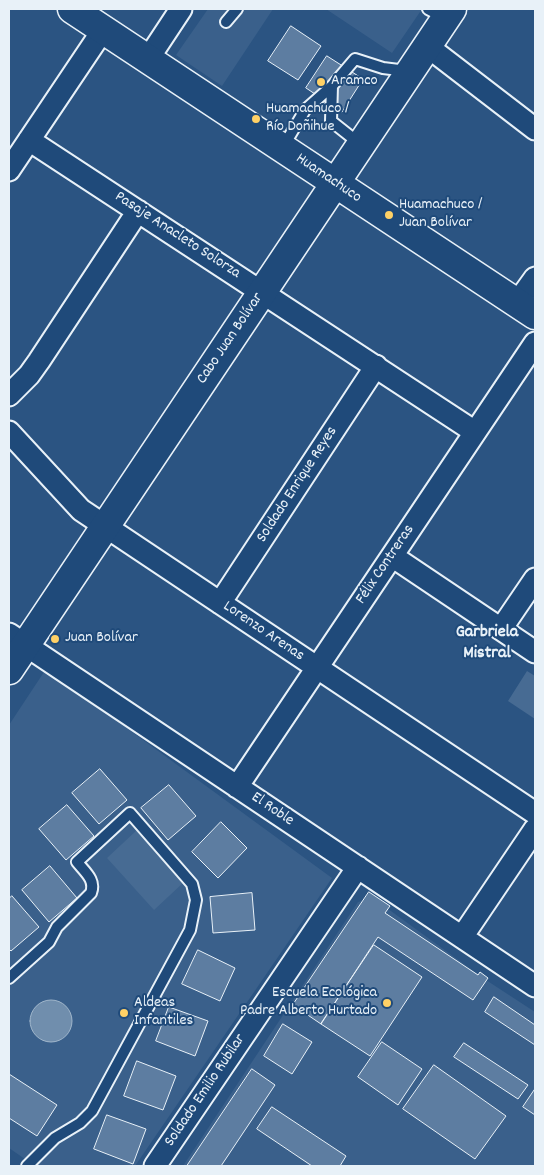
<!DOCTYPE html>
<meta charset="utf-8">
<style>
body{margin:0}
#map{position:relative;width:544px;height:1175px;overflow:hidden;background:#2b5482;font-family:Dekko,sans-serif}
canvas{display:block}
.frame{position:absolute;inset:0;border:10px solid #e8f1f8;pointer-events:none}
</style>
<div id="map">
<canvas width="544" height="1175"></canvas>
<div class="frame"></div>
</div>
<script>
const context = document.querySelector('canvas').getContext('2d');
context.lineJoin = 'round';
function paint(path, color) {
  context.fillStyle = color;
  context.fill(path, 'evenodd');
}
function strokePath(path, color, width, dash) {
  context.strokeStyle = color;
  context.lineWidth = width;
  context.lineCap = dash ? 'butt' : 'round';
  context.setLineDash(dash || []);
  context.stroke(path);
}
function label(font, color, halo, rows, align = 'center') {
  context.font = font + ' Dekko,sans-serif';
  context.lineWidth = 4;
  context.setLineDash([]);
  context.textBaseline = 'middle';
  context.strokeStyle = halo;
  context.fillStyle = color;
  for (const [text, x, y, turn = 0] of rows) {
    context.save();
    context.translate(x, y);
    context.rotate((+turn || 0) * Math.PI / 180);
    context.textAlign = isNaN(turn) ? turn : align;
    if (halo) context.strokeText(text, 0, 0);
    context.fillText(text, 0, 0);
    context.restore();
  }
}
const built = new Path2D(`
 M208,9h65l-51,77 -46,-31z
 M326,9h96l-30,44z
 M46,669l286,209 -197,288h-100l-26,-18v-423z
 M373,898l113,82 49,32v154h-352l175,-264z`);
const green = new Path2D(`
 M527,671l8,5v43l-27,-18z
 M137,830l47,52 -30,28 -47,-52z`);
const water = new Path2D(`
 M30 1021a21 21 0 1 1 42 0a21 21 0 1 1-42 0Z`);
const building = new Path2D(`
 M291,26l30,20 -23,34 -30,-19z
 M327,56l36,23 -21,33 -36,-24z
 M100,769l27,31 -28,24 -27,-31z
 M169,785l27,31 -28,24 -27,-32z
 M67,805l27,31 -28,24 -27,-31z
 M221,822l26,26 -29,30 -26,-26z
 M50,866l27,32 -28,24 -27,-32z
 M369,892l21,14 -5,7 93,62 2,-3 8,6 -15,22 -95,-63 -57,87 -28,-19z
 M252,893l3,37 -42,3 -3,-36z
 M12,896l27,31 -28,24 -2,-2v-50z
 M374,945l48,32 -52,79 -49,-32z
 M198,950l37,18 -15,33 -38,-17z
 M494,997l41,28v20l-50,-33z
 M169,1007l39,14 -13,35 -39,-15z
 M283,1024l29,18 -20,32 -28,-18z
 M382,1042l40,27 -24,36 -40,-28z
 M464,1043l64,42 -10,14 -64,-42z
 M137,1061l39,15 -13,34 -39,-14z
 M434,1065l72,51 -31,43 -72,-50z
 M252,1069l23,16 -54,81h-34z
 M9,1074l48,31 -20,31 -28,-18z
 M535,1089v26l-12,-8z
 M272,1107l74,49 -6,10h-28l-55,-37z
 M107,1115l39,14 -13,35 -39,-15z`);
const lane = new Path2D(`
 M428,9l17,9
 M226,22l11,-13
 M332,86l-1,35 29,23
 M282,146l7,-9 16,-27 27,-24 23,-27 28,9 24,3
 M9,978l40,-36 8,-15 34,-34c5,-13 -6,-21 -14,-31l53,-49 62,71 4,16 -6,30 -98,181 -12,12 -25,15 -28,28`);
const street = new Path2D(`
 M427,46l108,83
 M148,59l33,-50
 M29,140l446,292
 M9,170l94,-140
 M517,303l18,-25
 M9,395l20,-20 10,-14 99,-150
 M9,432l72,78 454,303
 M392,556l143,96
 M220,603l156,-237
 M501,629l34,-50
 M9,634l526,352
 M237,787l298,-444
 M462,937l73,-108
 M155,1166l203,-299`);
const secondary = new Path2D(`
 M72,9l463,306
 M9,670l443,-661`);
const markers = [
 [321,82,5,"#ffd166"],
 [256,119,5,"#ffd166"],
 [389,215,5,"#ffd166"],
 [55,639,5,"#ffd166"],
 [387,1003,5,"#ffd166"],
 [124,1013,5,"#ffd166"]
];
const poiNames = [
 ["Aramco",331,82],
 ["Huamachuco /",266,110],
 ["Río Doñihue",266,128],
 ["Huamachuco /",399,206],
 ["Juan Bolívar",399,224],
 ["Juan Bolívar",65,639],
 ["Escuela Ecológica",377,994,"right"],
 ["Padre Alberto Hurtado",377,1012,"right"],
 ["Aldeas",134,1004],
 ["Infantiles",134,1022]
];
const streetNames = [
 ["Huamachuco",328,179,34],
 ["Pasaje Anacleto Solorza",177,236,33],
 ["Cabo Juan Bolívar",231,339,-56],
 ["Soldado Enrique Reyes",298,485,-57],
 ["Félix Contreras",386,565,-56],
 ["Lorenzo Arenas",263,632,34],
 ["El Roble",272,810,34],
 ["Soldado Emilio Rubilar",206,1091,-56]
];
const neighbourhoodNames = [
 ["Garbriela",487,634],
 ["Mistral",487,655]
];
paint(built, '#3a608b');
paint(green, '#476b93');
paint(water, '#708ead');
strokePath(water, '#a0b6cb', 1);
paint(building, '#5d7da1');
strokePath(building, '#e8f1f8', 1);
strokePath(lane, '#e8f1f8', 14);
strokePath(street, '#e8f1f8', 25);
strokePath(secondary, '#e8f1f8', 31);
strokePath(lane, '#1f4a7a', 10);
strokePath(street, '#1f4a7a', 21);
strokePath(secondary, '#1f4a7a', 28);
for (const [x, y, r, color] of markers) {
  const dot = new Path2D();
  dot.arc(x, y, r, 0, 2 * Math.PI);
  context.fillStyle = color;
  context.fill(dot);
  strokePath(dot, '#1f4a7a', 2);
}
label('16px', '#e8f1f8', '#1f4a7a', poiNames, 'left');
label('16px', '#e8f1f8', '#1f4a7a', streetNames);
label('bold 18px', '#e8f1f8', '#1f4a7a', neighbourhoodNames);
</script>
